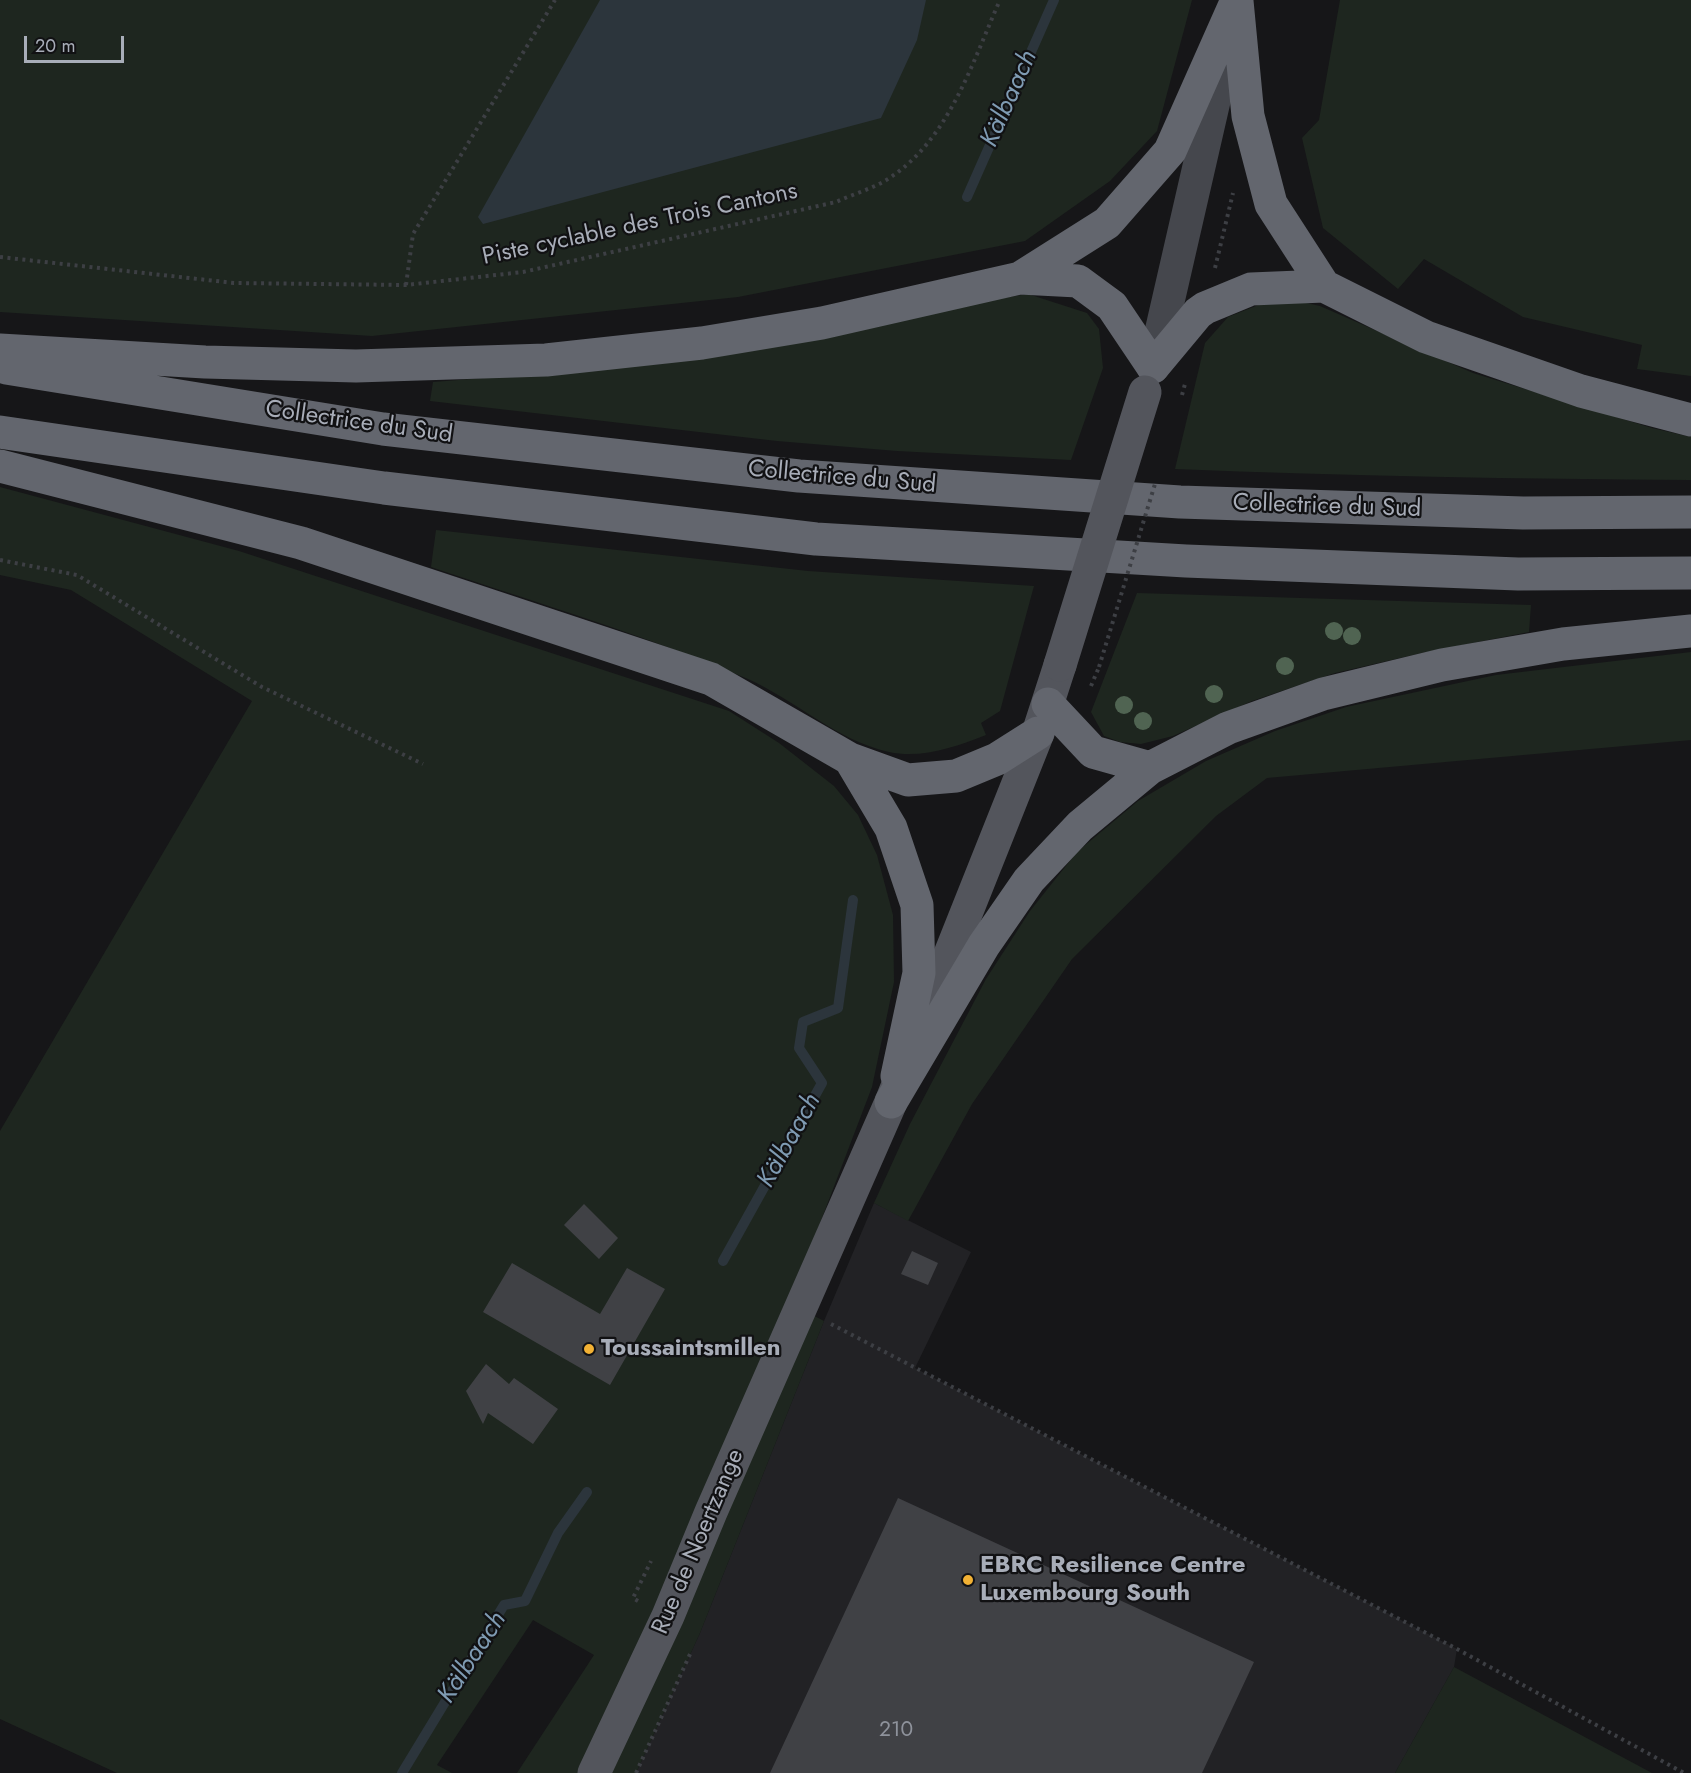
<!DOCTYPE html>
<meta charset="utf-8">
<style>
body{margin:0}
#map{position:relative;width:1691px;height:1773px;overflow:hidden;background:#161618;font-family:Jost,sans-serif}
canvas{display:block}
.scale{position:absolute;left:24px;top:36px;width:100px;height:27px;box-sizing:border-box;border:3px solid #a8adb8;border-top:0;padding-left:8px;font-size:18px;line-height:21px;white-space:nowrap;color:#a8adb8;-webkit-text-stroke:4px #111113;paint-order:stroke}
</style>
<div id="map">
<canvas width="1691" height="1773"></canvas>
<div class="scale">20 m</div>
</div>
<script>
const context = document.querySelector('canvas').getContext('2d');
context.lineJoin = 'round';
function paint(path, color) {
  context.fillStyle = color;
  context.fill(path, 'evenodd');
}
function strokePath(path, color, width, dash) {
  context.strokeStyle = color;
  context.lineWidth = width;
  context.lineCap = dash ? 'butt' : 'round';
  context.setLineDash(dash || []);
  context.stroke(path);
}
function label(font, color, halo, rows, align = 'center') {
  context.font = font + ' Jost,sans-serif';
  context.lineWidth = 4.5;
  context.setLineDash([]);
  context.textBaseline = 'middle';
  context.strokeStyle = halo;
  context.fillStyle = color;
  for (const [text, x, y, turn = 0] of rows) {
    context.save();
    context.translate(x, y);
    context.rotate((+turn || 0) * Math.PI / 180);
    context.textAlign = isNaN(turn) ? turn : align;
    if (halo) context.strokeText(text, 0, 0);
    context.fillText(text, 0, 0);
    context.restore();
  }
}
const built = new Path2D(`
 M874,1203l97,49 -56,116 542,281 -3,18 -59,106h-759l64,-140 124,-312z`);
const green = new Path2D(`
 M0,0h1192l-35,131 -47,50 -85,60 -287,56 -366,39 -372,-24z
 M1340,0h351v376l-54,-7 5,-24 -119,-28 -99,-58 -26,30 -75,-61 -21,-90 17,-18z
 M1028,294l59,19 12,16 4,39 -32,92 -174,-9 -120,-10 -347,-40 3,-19 227,-18 171,-27 146,-35z
 M1293,300l27,6 153,67 179,55 39,9v43c-172,-1 -344,-4 -516,-11l30,-126 23,-26 33,-13z
 M0,487l239,64 490,160 50,32 55,43 24,29 19,40 16,60 1,67 -22,105 -81,212 10,10 23,12 -124,312 -64,140h-119l77,-118 -61,-35 -96,145 15,8h-335l-117,-54v-588l252,-430 -181,-111 -71,-15z
 M436,530l372,41 226,15 -34,125 -19,12 5,12c-30,12 -65,24 -97,17 -53,-12 -92,-51 -141,-73 -103,-44 -211,-76 -317,-112z
 M1137,593l394,12 -2,27 -107,21 -87,20 -83,28 -79,35 -32,8 -21,-2 -16,-6 -13,-24z
 M1691,652v88l-424,38 -51,38 -144,143 -100,145 -64,117 -34,-18 36,-79 76,-145 44,-68 47,-59 61,-51 68,-40 69,-30 71,-24 150,-32z
 M1454,1667l198,106h-257z`);
const water = new Path2D(`
 M600,0h326l-9,40 -36,78 -398,106 -5,-7z`);
const stream = new Path2D(`
 M967,197l87,-197
 M723,1261l99,-178 -23,-35 4,-26 35,-14 15,-108
 M402,1773l102,-168 21,-4 33,-68 29,-41`);
const building = new Path2D(`
 M584,1204l34,34 -19,21 -35,-34z
 M912,1251l26,12 -10,22 -27,-11z
 M512,1263l88,51 27,-46 38,21 -55,96 -127,-73z
 M486,1364l23,20 5,-6 44,31 -25,35 -45,-31 -5,11 -17,-33z
 M898,1498l356,164 -52,111h-432z`);
const path = new Path2D(`
 M0,257l234,26 172,2 117,-13 313,-70c15,-7 32,-12 47,-20 65,-38 88,-117 117,-182
 M1215,268l18,-75
 M406,285l7,-51 142,-234
 M1182,395l3,-11
 M0,560l77,15 185,112 161,77
 M1091,686l8,-19
 M831,1324l626,325 227,124
 M638,1601l-5,-3 18,-37
 M636,1773l55,-121`);
const secondary = new Path2D(`
 M1153,367l75,-327`);
const primary = new Path2D(`
 M594,1773l74,-157 43,-104 180,-410 147,-369 22,-68`);
const highway = new Path2D(`
 M1237,1l11,115 23,88 53,82
 M1020,278l87,-55 63,-72 67,-151
 M0,350l205,12 151,4 190,-6 156,-17 120,-20 198,-45 58,3 34,25 41,61 45,-54 7,-5 46,-19 73,-3 102,51 155,54 110,29
 M6,368l377,61 416,47 381,26 343,11 168,-1
 M0,432l384,56 432,51 370,22 332,13 173,-1
 M0,466l301,77 410,136 139,80 58,21 48,-4 41,-17 41,-26
 M1048,704l45,48 57,16
 M850,759l41,69 26,77 2,68 -22,103
 M891,1102l93,-157 45,-65 51,-54 70,-58 78,-40 95,-34 119,-29 121,-21 128,-13`);
const pathBridge = new Path2D(`
 M1099,667l56,-183`);
const primaryBridge = new Path2D(`
 M1060,665l85,-273`);
const trees = [
 [1334,631],
 [1352,636],
 [1285,666],
 [1214,694],
 [1124,705],
 [1143,721]
];
const markers = [
 [589,1349,6,"#f2b134"],
 [968,1580,6,"#f2b134"]
];
const numberNames = [
 ["210",896,1731]
];
const streetNames = [
 ["Piste cyclable des Trois Cantons",640,225,-12],
 ["Collectrice du Sud",359,423,8],
 ["Collectrice du Sud",842,478,5],
 ["Collectrice du Sud",1327,507,2],
 ["Rue de Noertzange",699,1542,-67]
];
const poiNames = [
 ["Toussaintsmillen",601,1349],
 ["EBRC Resilience Centre",980,1566],
 ["Luxembourg South",980,1594]
];
const waterNames = [
 ["Kälbaach",1010,99,-66],
 ["Kälbaach",790,1141,-61],
 ["Kälbaach",473,1658,-57]
];
paint(built, '#222225');
paint(green, '#1e261f');
paint(water, '#2c353c');
strokePath(stream, '#2c353c', 10);
paint(building, '#404145');
strokePath(path, '#3d3f44', 4, [3, 4.5]);
strokePath(secondary, '#45474d', 33);
strokePath(primary, '#53555c', 33);
strokePath(highway, '#63666e', 33);
strokePath(pathBridge, '#3d3f44', 4, [3, 4.5]);
strokePath(primaryBridge, '#53555c', 33);
context.fillStyle = '#506452';
for (const [x, y] of trees) {
  context.beginPath();
  context.arc(x, y, 9, 0, 2 * Math.PI);
  context.fill();
}
for (const [x, y, r, color] of markers) {
  const dot = new Path2D();
  dot.arc(x, y, r, 0, 2 * Math.PI);
  context.fillStyle = color;
  context.fill(dot);
  strokePath(dot, '#111113', 2);
}
label('21px', '#8e929b', null, numberNames);
label('24px', '#a8adb8', '#111113', streetNames);
label('bold 24px', '#a8adb8', '#111113', poiNames, 'left');
label('italic 26px', '#7f9bb3', '#111113', waterNames);
</script>
